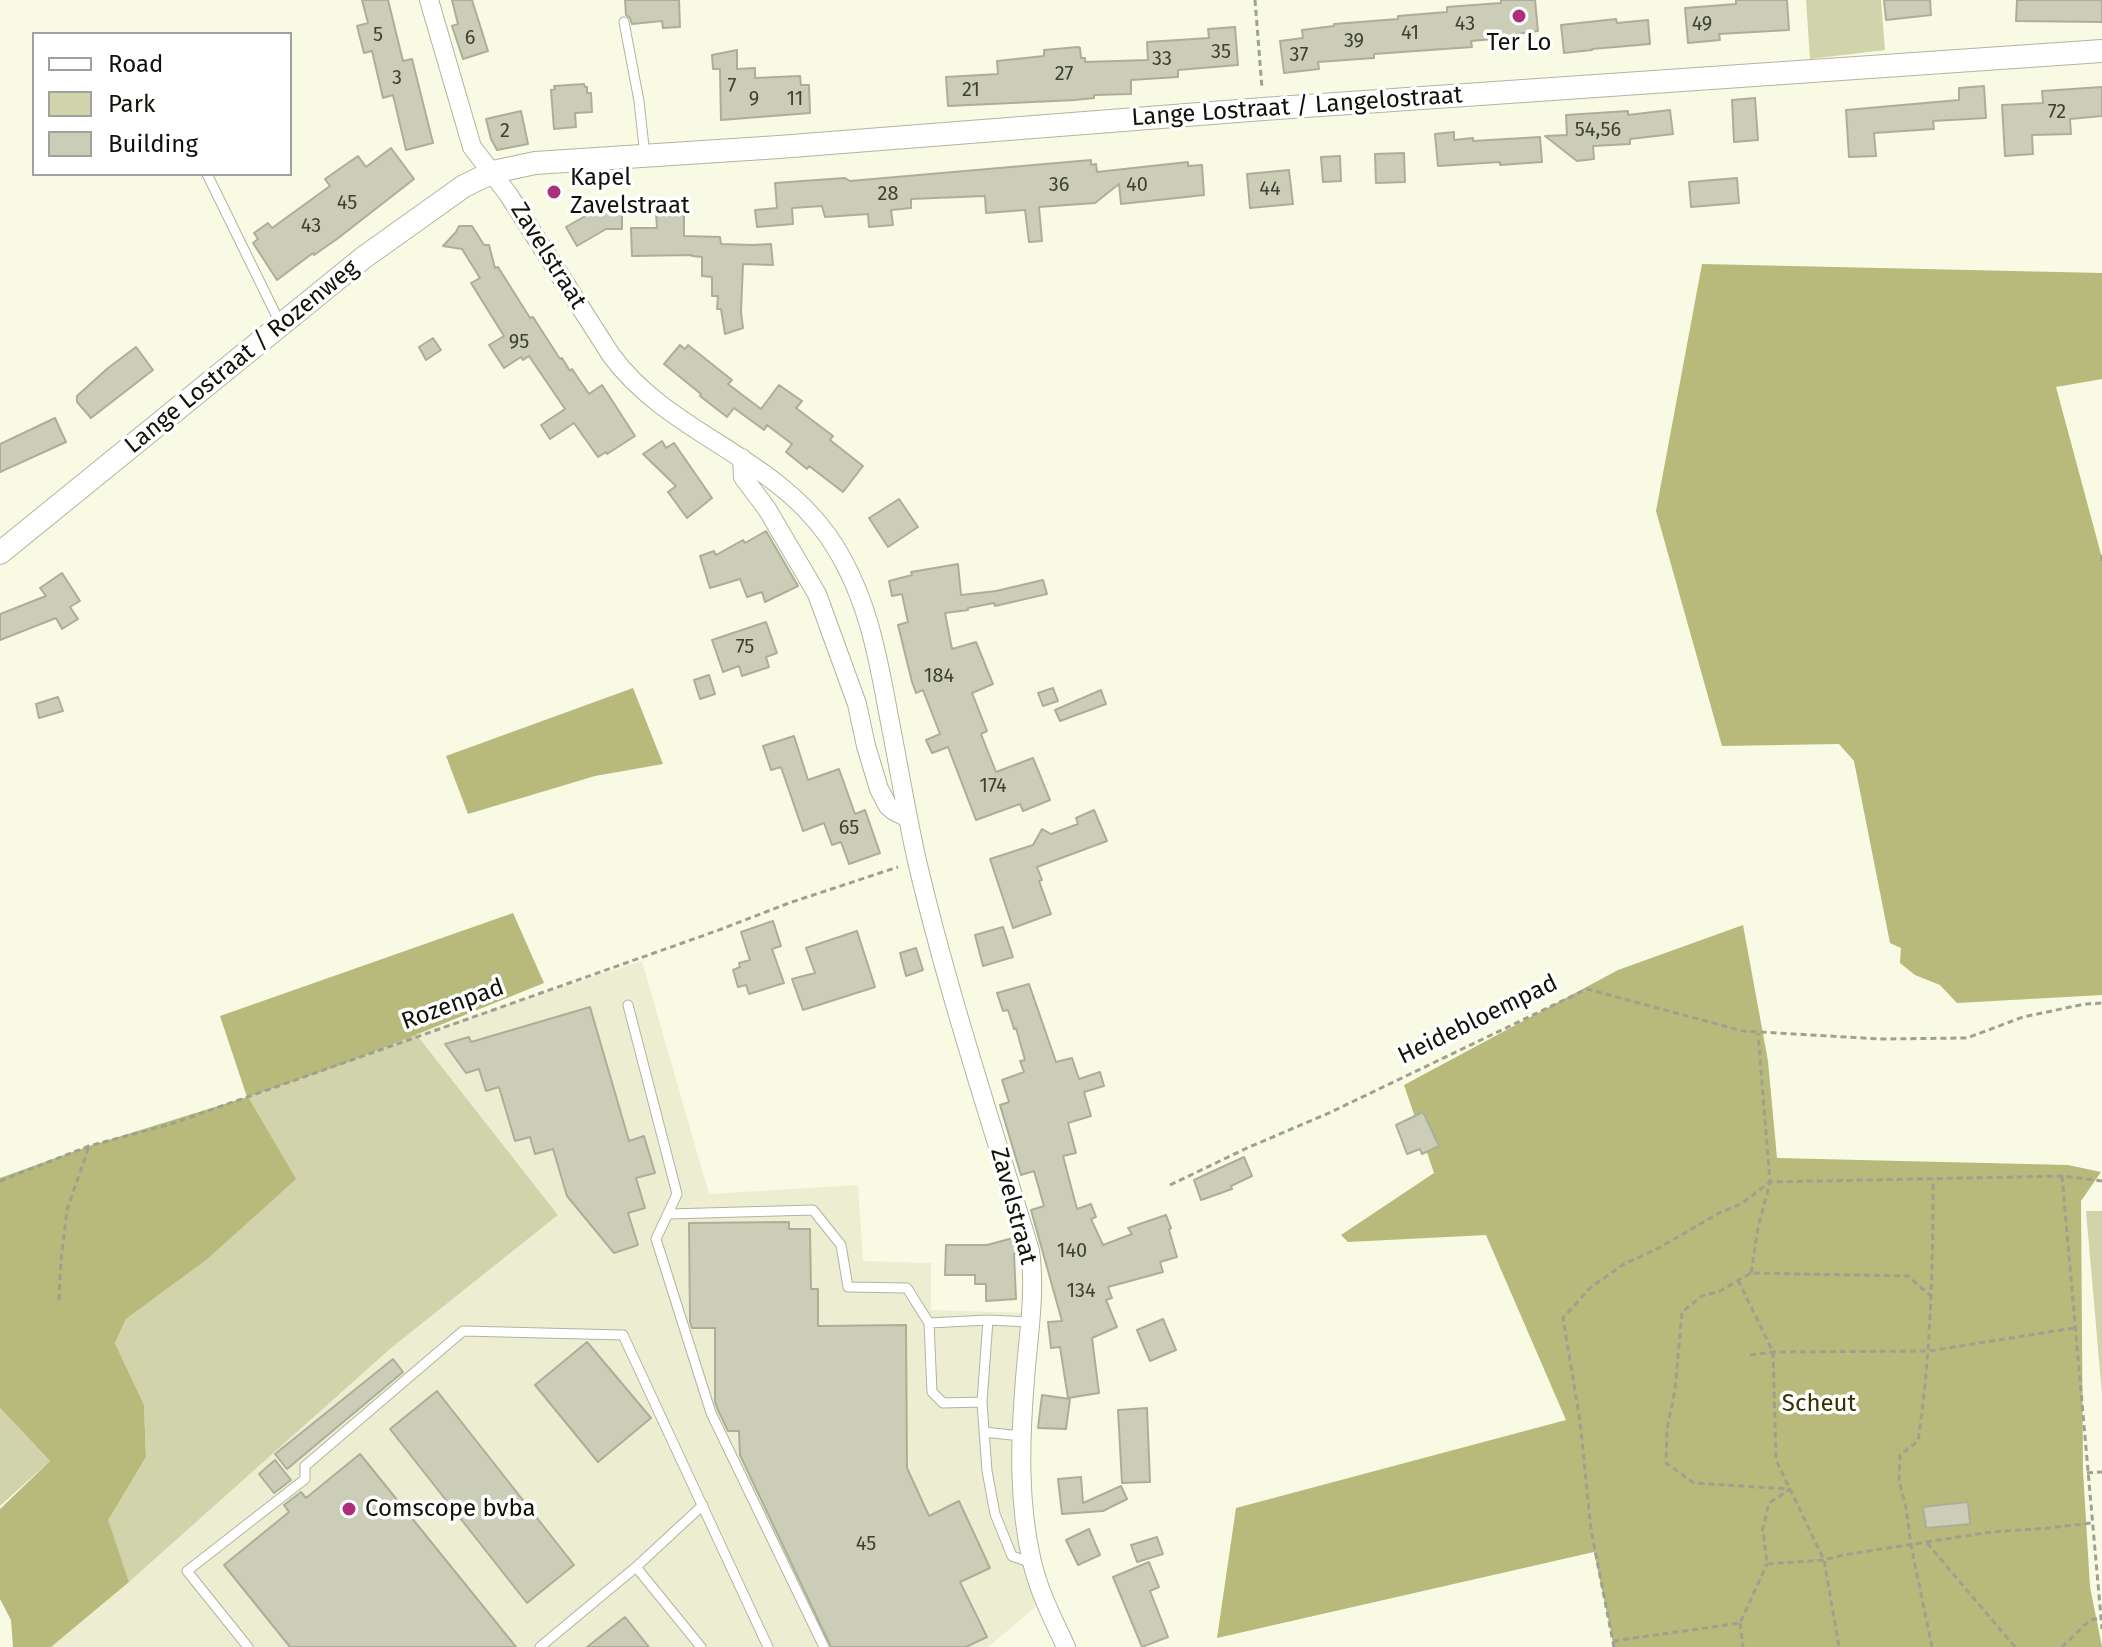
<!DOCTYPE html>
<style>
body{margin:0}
#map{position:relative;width:2102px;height:1647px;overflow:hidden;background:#f8fae4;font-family:"Fira Sans",sans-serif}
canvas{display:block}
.legend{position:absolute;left:32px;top:32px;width:260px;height:144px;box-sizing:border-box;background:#fff;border:2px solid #a0a09d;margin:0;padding:10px 14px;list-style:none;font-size:24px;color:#11120a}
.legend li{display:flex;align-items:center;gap:16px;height:40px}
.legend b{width:40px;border:2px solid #a0a09d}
</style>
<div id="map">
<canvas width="2102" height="1647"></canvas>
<ul class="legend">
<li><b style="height:10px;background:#fff"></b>Road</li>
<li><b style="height:22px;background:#d1d3aa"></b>Park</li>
<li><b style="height:22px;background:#cbcdb7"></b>Building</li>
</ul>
</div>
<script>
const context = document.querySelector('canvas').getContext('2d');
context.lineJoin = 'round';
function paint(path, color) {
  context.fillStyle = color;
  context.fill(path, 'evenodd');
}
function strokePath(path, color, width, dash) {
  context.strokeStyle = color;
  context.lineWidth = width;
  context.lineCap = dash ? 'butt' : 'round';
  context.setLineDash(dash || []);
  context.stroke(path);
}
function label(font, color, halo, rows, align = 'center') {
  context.font = font + ' "Fira Sans",sans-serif';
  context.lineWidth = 7;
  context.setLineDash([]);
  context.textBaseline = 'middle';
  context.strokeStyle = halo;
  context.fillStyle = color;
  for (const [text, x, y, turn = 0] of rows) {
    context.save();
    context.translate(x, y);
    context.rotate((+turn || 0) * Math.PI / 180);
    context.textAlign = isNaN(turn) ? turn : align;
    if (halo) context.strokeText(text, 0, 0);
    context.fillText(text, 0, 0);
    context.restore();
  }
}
const built = new Path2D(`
 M642,961l67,233 149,-9 5,76 68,2v47l99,3 -9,123 17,169 -50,42h-937l78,-65 261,-233 168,-134 -142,-181z`);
const green = new Path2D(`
 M1806,0h75l4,50 -75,9z
 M416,1034l142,181 -168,134 -261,233 -22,-62 39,-63 -2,-52 -29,-62 11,-24 79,-58 43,-164 93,-32z
 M2086,1211h16v183z
 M0,1408l50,53 -50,45z`);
const forest = new Path2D(`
 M1702,264l400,9v106l-46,8 46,171v437l-145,8 -17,-18 -25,-10 -15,-12 1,-15 -11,-5 -36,-182 -15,-17 -117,2 -66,-235z
 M633,688l30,76 -68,12 -127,38 -22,-58z
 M513,913l31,70 -203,82 -93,32 48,82 -91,82 -79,58 -11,24 29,62 2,52 -38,63 21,62 -78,65h-38l-2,-27 -11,-21v-90l50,-48 -50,-53v-230l89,-32 158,-49 -27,-81z
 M1743,925l25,136 9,97 291,7 33,7 -20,29 2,270 7,116 12,60h-488l-20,-95 -377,86 19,-130 330,-88 -80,-185 -138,7 -7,-7 93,-62 -30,-88 214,-115z`);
const building = new Path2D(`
 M362,0h26l15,61 9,-2 21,84 -27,7 -13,-55 -10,3 -11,-47 -8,2 -7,-27 11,-3z
 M452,0h20l16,51 -25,8 -11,-33 6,-2z
 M625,0h54l1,27 -17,1 -1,-7 -30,3 -2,-6 -4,-3z
 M1501,0h34l3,31 -22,3v3l-45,4 1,6 -98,7v4l-56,4 1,7 -35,4 -4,-32 23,-3 -1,-8 32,-4v-2l64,-5v-3l49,-4v-5l54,-4z
 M1736,0h51l2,30 -70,4 1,6 -32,3 -3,-35 51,-4z
 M1884,0h46l1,15 -45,5z
 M2017,0h85v22l-86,-1z
 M1616,19l1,4 31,-3 2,24 -58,5v1l-28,3 -3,-28z
 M1235,27l3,38 -60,5v7l-47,3v14l-37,1v3l-19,2 -127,6 -2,-29 52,-3 -1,-13 47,-5v-6l34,-3 2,1 1,10h4v4l63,-2 -1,-18 62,-4 -1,-9z
 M737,50v19l18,-1v10l45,-2 1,9h8l1,28 -89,7 -1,-51h-7l-1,-14z
 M584,84l1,3h2v6h4l1,19 -17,1 1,14 -22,2 -3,-39 4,-1 -1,-3z
 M1984,86l2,32 -53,3 1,8 -60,4 2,23 -27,1 -3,-47 113,-10v-12z
 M2102,87v29l-32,3 1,15 -39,1 1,19 -28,2 -3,-51 41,-2 -1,-12z
 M1755,98l3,42 -24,2 -2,-42z
 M1670,110l3,24 -43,5v5l-37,2 1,13 -17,2 -32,-25 22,-1 -1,-20 62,-4v4z
 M521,111l7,33 -31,6 -6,-11 -5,-20z
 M1454,132v8l19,-2v3l67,-4 2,25 -42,3v-3l-62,4 -3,-32z
 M391,148l23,31 -77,60 -23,16 -1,-2 -36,27 -24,-37 5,-4 -4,-6 14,-10 4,5 58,-42 -5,-7 33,-23 8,11z
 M1404,153l1,29 -29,1 -1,-29z
 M1340,156l1,25 -18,1 -2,-25z
 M1091,160v5l5,-1 1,8 91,-10v4l14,-1 2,30 -83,9 -2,-20 -24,19 -56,4 3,34 -13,1 -4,-32 -39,3 -1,-17 -74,3v9l-20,2 2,15 -24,2 -1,-13 -43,3 -3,-11 -30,2 1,16 -36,3 -2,-17 22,-2 -2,-25 70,-5 5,3z
 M1289,170l4,34 -43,4 -3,-34z
 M1737,178l2,25 -48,4 -2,-25z
 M622,206v23h-16l-29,17 -11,-19 35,-20z
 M684,212v24l36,1 1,7 32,1 18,-1 2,21 -30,-1 -2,48 2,16 -18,6 -4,-25h-4l1,-13h-6v-19l-10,-1v-19l-10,-1v-1l-60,1 -1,-28h26l-1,-15z
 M459,226h13l12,19h5l6,23 3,-1 32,51 3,-1 27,42 2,-1 8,13 2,-2 17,25 13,-9 33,51 -28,18 -1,-2 -8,5 -24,-34 -24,16 -9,-14 24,-16 -36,-53 -6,4 -2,-3 -17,11 -15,-23 15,-9 -33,-53 9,-5 -18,-29 -19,-3 13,-14z
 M433,338l8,12 -15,10 -7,-13z
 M680,345l5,4 3,-4 44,35 -4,4 33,25 18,-24 23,16 -6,7 37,28 -3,4 33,26 -20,26 -34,-26 -2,3 -21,-17 6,-8 -25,-19 -3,5 -30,-22 -7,9 -27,-21 1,-2 -37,-30z
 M136,347l17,23 -62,48 -14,-16v-6l31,-28z
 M55,418l11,24 -66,30v-28z
 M662,441l4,7 8,-5 38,55 -25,20 -19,-26 8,-6 -33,-32z
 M899,499l19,28 -30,20 -19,-29z
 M766,531l32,55 -33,16 -3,-10 -15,5 -7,-18 -30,9 -10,-32 14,-5 2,4 27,-15 2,3z
 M958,564l3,31 35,-4 47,-11 4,14 -52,12 -1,-3 -26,5v2l-23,3 7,36 24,-7 17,42 -21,9 15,38 -6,3 15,38 37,-14 17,42 -27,11 -3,-7 -44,16 -28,-73 -16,6 -6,-13 14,-6 -17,-44 -7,3 -4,-11 -14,-57 10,-3 -6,-28 -10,2 -3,-15 23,-6 -1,-3z
 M62,573l18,28 -10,6 8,12 -16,10 -6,-11 -56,22v-26l46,-18 -6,-8z
 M766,622l11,31 -11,4 3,10 -27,9 -3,-10 -16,6 -11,-32z
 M709,675l6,19 -15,5 -6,-19z
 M1053,688l5,13 -15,5 -5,-13z
 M1101,690l5,14 -46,17 -5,-11z
 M58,697l5,14 -24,7 -3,-14z
 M794,736l14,44 31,-11 16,45 10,-4 15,43 -31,11 -8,-22 -9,3 -8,-22 -21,8 -22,-64 -10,3 -8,-24z
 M1094,810l13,31 -70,26 5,13 -3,1 12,33 -38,14 -23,-69 43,-14 9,-16 9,5 27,-10 -2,-6z
 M773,921l8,25 -9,3 12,34 -35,11 -3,-9 -8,2 -5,-17 7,-3 -1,-4 11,-3 -9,-28z
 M1003,927l10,30 -30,9 -8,-31z
 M857,931l18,56 -72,23 -11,-31 23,-6 -9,-25z
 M916,948l7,22 -17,6 -6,-23z
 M1029,984l27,78 16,-4 7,21 21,-7 4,14 -20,6 7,24 -23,7 8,30 -13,3 14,53 14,-5 5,13 -5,2 12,26 29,-11 -4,-6 38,-13 5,13 -2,2 8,27 -17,5 3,10 -55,15 4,11 -6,2 11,27 -25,11 7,55 -31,5 -8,-51 -9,1 -3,-26 14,-1 -31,-111 13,-4 -10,-35 -13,4 -21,-70 9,-3 -7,-22 22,-8 -4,-11 5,-1 -9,-32 -2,1 -6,-19 -5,1 -6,-18z
 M590,1007l39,134 15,-5 11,37 -19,5 9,30 -17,5 10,32 -24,8 -47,-57 -14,-47 -18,5 -5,-17 -15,4 -16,-54 -13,4 -7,-22 -13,4 -21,-29 24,-7 2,5z
 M1423,1112l16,34 -17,8 -2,-5 -13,5 -11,-29z
 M1244,1157l8,19 -21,10 1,3 -31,11 -7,-20z
 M789,1222v7h21l1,60h7v37l88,-1 1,143 22,48 30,-15 31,67 -30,14 27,55 -21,10h-135l-91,-192 -1,-24h-11l-10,-21 -3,-8v-74h-23l-2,-6 -1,-99z
 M1013,1238l5,14 -4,2 2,45 -30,2v-17h-11v-9h-30l1,-30h41z
 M1163,1319l13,31 -26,11 -13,-31z
 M587,1342l64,76 -53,44 -63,-77z
 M393,1359l10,13 -116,97 -12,-15z
 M437,1391l137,174 -47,38 -137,-174z
 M1042,1395l28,4 -4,30 -28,-1z
 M1147,1408l3,74 -28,1 -4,-73z
 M360,1454l156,193h-226l-66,-82 65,-53 -5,-7 17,-13 5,6z
 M275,1460l16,20 -17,13 -15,-19z
 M1081,1477l2,26 38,-17 6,13 -24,12 -41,3 -4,-35z
 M1968,1502l2,22 -44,4 -3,-21z
 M1089,1529l11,26 -22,10 -12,-25z
 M1157,1537l6,17 -26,8 -6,-17z
 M1149,1562l10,25 -9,4 18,46 -26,10 -29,-70z
 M625,1617l24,30h-62z`);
const path = new Path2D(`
 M1255,0l7,88
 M2102,555v8
 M2062,1176l40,453
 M0,1181l89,-35 82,-22 548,-194 70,-27 109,-36
 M1170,1185l77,-37 82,-35 258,-124 156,42 137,8 87,-1 56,-21 62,-13 17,-1
 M1751,1273l7,-45 12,-46 -12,-149
 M1738,1280l35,72 3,108 48,100 15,87
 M1932,1297l-24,-21 -157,-3 -31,18 -18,5 -20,16 -7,78 -8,39 -1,34 28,20 96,6 -21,14 -7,29 2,5 3,27 57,-4 19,-5 148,-23 58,-4 42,-5
 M59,1300l2,-40 6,-50 22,-64
 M1750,1355l23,-3 156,-1 145,-23
 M2087,1473l15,-1
 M1927,1543l88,104
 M1740,1623l3,24
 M1613,1641l127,-18 27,-59
 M1614,1647l-23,-117 -11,-109 -17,-103 27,-30 34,-24 35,-16 60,-35 22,-9 29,-22 292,-6 40,5
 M1932,1647l-21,-102 -5,-37 -7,-27 1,-26 18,-14c13,-87 15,-174 15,-262
 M2062,1647l28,-27 12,-2`);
const service = new Path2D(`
 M624,22l15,79 6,55
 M207,174l74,151
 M628,1005l49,189 -21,45 55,174 113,234
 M668,1214l145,-4 28,35 7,42 59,1 22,35 59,-3 41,2
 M929,1323l3,69 11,11 39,-1 6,-82
 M982,1402l5,69 8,43 17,42 20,7
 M984,1432l37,4
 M636,1567l65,80
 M248,1647l-61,-76 118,-92v-13l158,-135 160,4 145,312
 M540,1647l96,-80 67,-62`);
const minor = new Path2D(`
 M429,0l43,147 36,47 103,161c57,78 160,100 217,181 37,53 49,114 60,176 10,50 18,100 29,149 31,132 74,260 113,390 6,41 -2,87 -5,128 -5,61 -7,123 7,183 7,30 21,57 34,85
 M742,458l1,19 24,32 50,85 40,110 9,42 13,43 9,17 6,5 14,7`);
const tertiary = new Path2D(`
 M0,553l363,-295 101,-72 29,-14 42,-9 244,-16 484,-38 839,-58`);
const markers = [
 [1519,16,8,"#ad2e7c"],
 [554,192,8,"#ad2e7c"],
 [349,1509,8,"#ad2e7c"]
];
const numberNames = [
 ["43",1465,24],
 ["49",1702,24],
 ["41",1410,33],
 ["5",378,35],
 ["6",470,38],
 ["39",1354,41],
 ["35",1221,52],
 ["37",1299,55],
 ["33",1162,59],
 ["27",1064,74],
 ["3",397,78],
 ["7",732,86],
 ["21",971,90],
 ["9",754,99],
 ["11",795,99],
 ["72",2057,112],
 ["54,56",1598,130],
 ["2",505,131],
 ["36",1059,185],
 ["40",1137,185],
 ["44",1270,189],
 ["28",888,194],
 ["45",347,203],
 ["43",311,226],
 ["95",519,342],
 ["75",745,647],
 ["184",939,676],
 ["174",993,786],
 ["65",849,828],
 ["140",1072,1251],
 ["134",1081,1291],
 ["45",866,1544]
];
const poiNames = [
 ["Ter Lo",1519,43,"center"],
 ["Kapel",570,178],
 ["Zavelstraat",570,206],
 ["Comscope bvba",365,1509]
];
const streetNames = [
 ["Lange Lostraat / Langelostraat",1297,107,-4],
 ["Zavelstraat",548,256,58],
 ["Lange Lostraat / Rozenweg",242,357,-39],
 ["Rozenpad",453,1005,-20],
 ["Heidebloempad",1478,1020,-26],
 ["Zavelstraat",1013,1206,75]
];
const parkNames = [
 ["Scheut",1819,1404]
];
paint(built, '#edeed1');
paint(green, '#d1d3aa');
paint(forest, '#b7ba7a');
paint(building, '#cbcdb7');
strokePath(building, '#adae99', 2);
strokePath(service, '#b2b49f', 11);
strokePath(minor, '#b2b49f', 20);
strokePath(tertiary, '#b2b49f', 24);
strokePath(path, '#9fa190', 3, [6, 4]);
strokePath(service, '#fff', 9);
strokePath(minor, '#fff', 18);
strokePath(tertiary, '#fff', 22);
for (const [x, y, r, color] of markers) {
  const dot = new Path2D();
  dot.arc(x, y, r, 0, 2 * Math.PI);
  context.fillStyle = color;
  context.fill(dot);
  strokePath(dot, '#fff', 3);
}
label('20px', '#404135', null, numberNames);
label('24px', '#11120a', '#fff', poiNames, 'left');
label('24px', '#11120a', '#fff', streetNames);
label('24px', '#343501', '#fff', parkNames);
</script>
